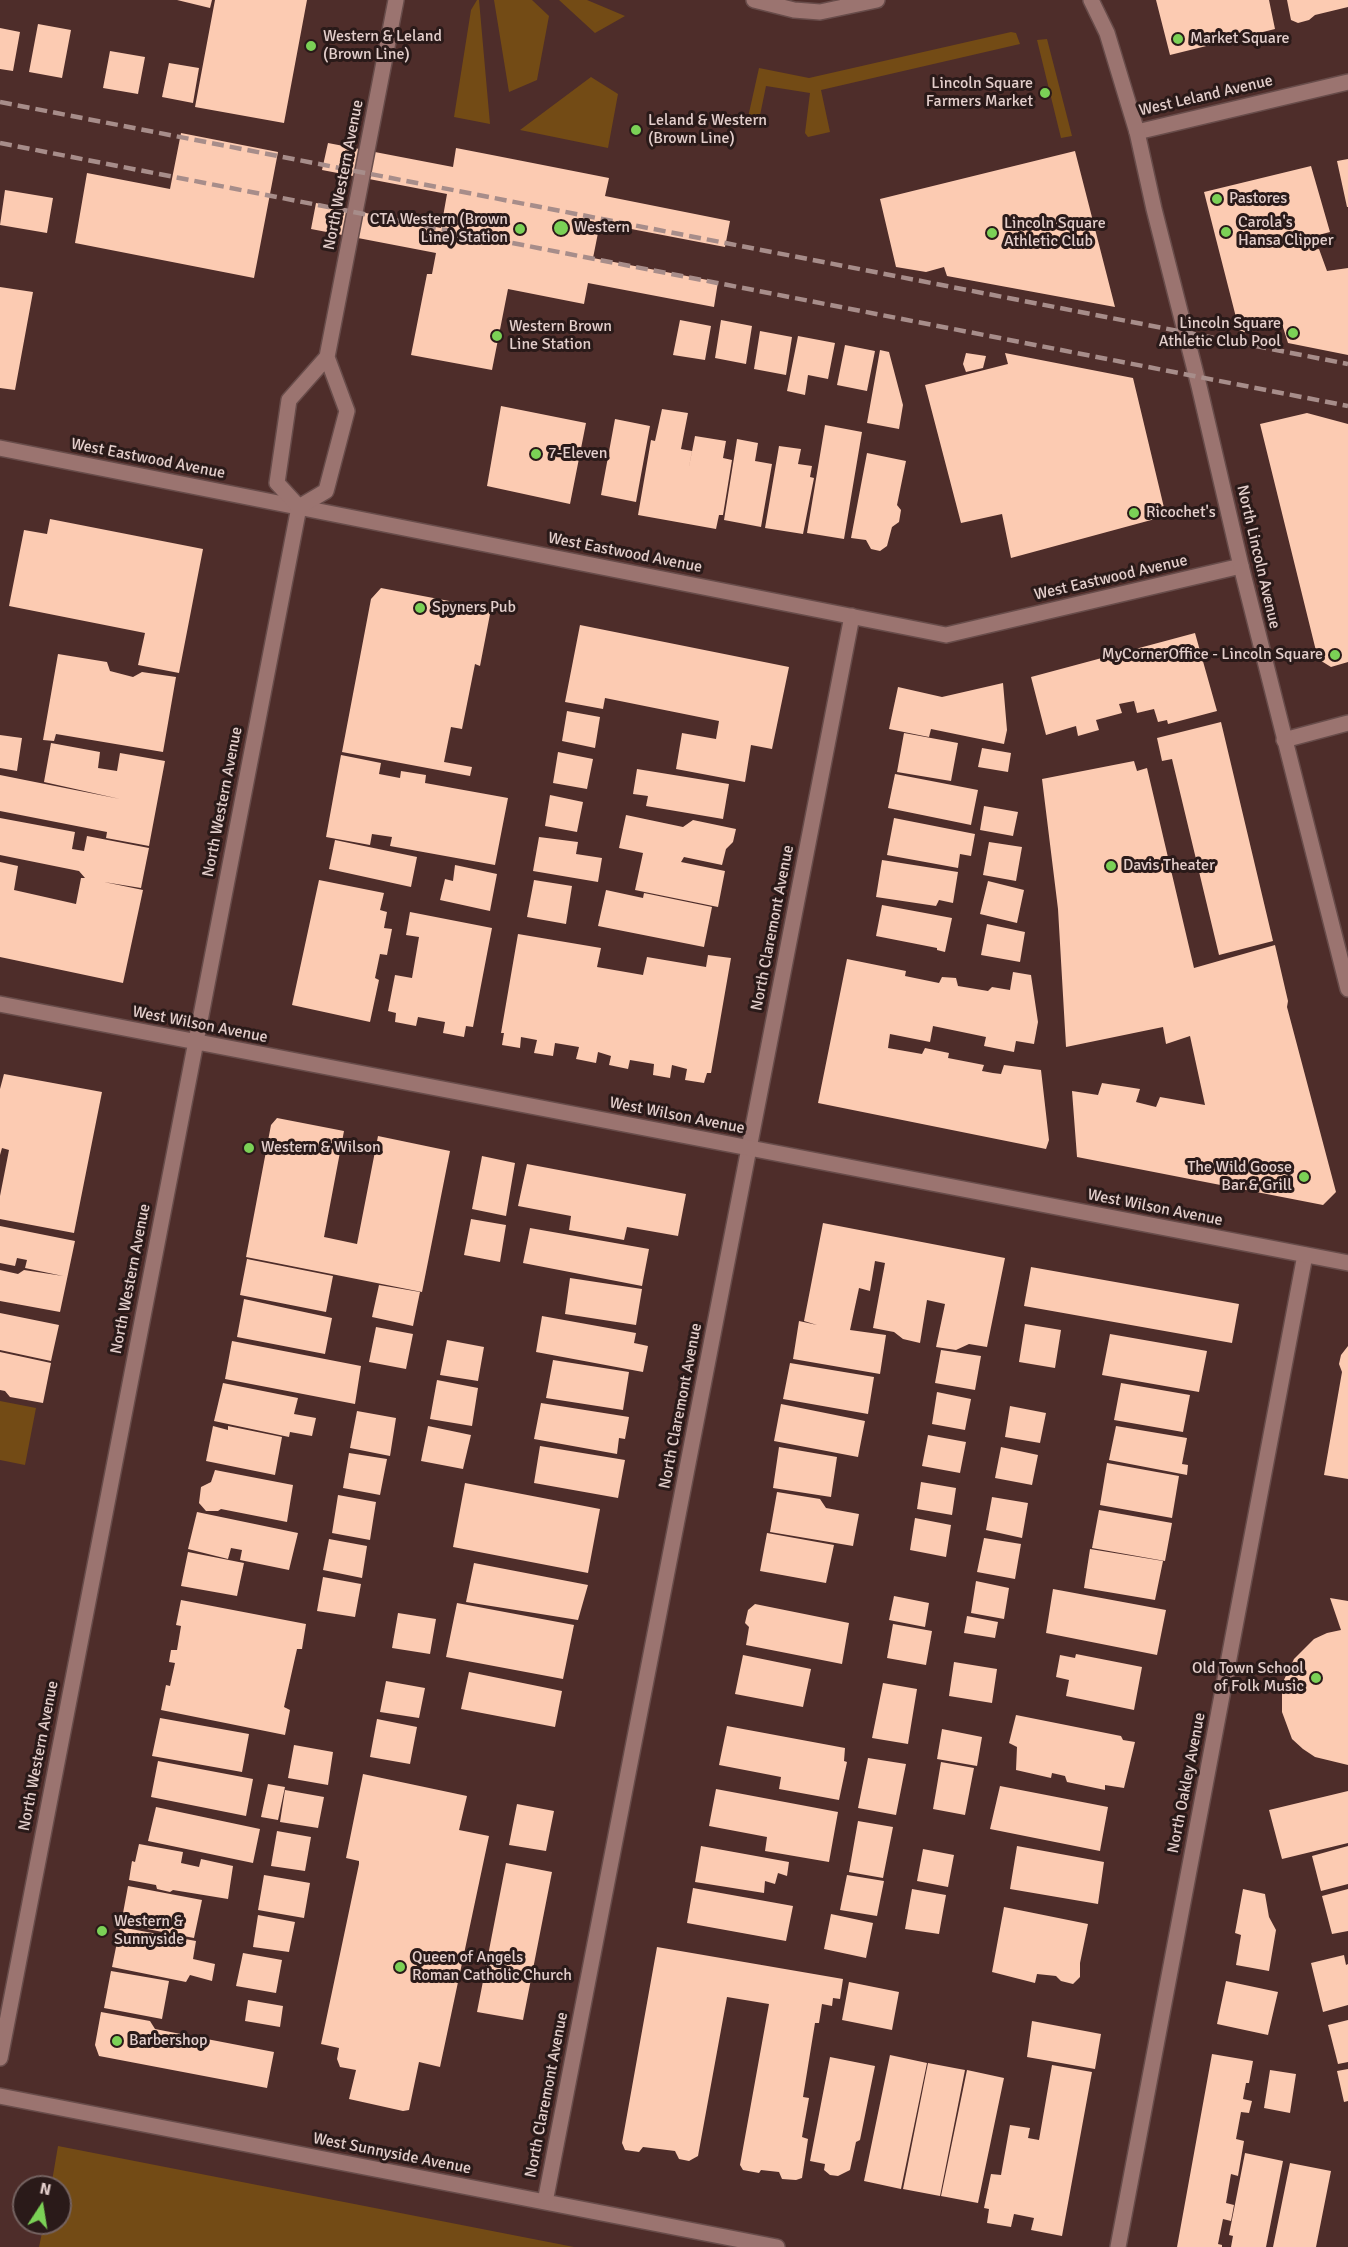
<!DOCTYPE html>
<style>
body{margin:0}
#map{position:relative;width:1348px;height:2247px;overflow:hidden;background:#4e2d2a;font-family:Signika,sans-serif}
canvas{display:block}
.north{position:absolute;left:12px;top:2175px;width:60px;height:60px;box-sizing:border-box;background:#2a1a19;border:2px solid #746260;border-radius:50%;rotate:12deg;font-size:16px;font-weight:700;line-height:24px;text-align:center;color:#e3cecb}
.north::after{content:'';display:block;margin:auto;width:21px;height:27px;background:#7bd156;clip-path:polygon(50% 0,100% 100%,50% 72%,0 100%)}
</style>
<div id="map">
<canvas width="1348" height="2247"></canvas>
<div class="north">N</div>
</div>
<script>
const context = document.querySelector('canvas').getContext('2d');
context.lineJoin = 'round';
function paint(path, color) {
  context.fillStyle = color;
  context.fill(path, 'evenodd');
}
function strokePath(path, color, width, dash) {
  context.strokeStyle = color;
  context.lineWidth = width;
  context.lineCap = dash ? 'butt' : 'round';
  context.setLineDash(dash || []);
  context.stroke(path);
}
function label(font, color, halo, rows, align = 'center') {
  context.font = font + ' Signika,sans-serif';
  context.lineWidth = 6;
  context.setLineDash([]);
  context.textBaseline = 'middle';
  context.strokeStyle = halo;
  context.fillStyle = color;
  for (const [text, x, y, turn = 0] of rows) {
    context.save();
    context.translate(x, y);
    context.rotate((+turn || 0) * Math.PI / 180);
    context.textAlign = isNaN(turn) ? turn : align;
    if (halo) context.strokeText(text, 0, 0);
    context.fillText(text, 0, 0);
    context.restore();
  }
}
const green = new Path2D(`
 M477,0h2l11,124 -36,-7 17,-107z
 M494,0h38l17,16 -12,64 -28,12z
 M559,0h28l38,16 -30,17z
 M1011,32l5,1 4,11 -199,46 9,42 -22,5 -3,-4 5,-40 -44,-7 -8,39 -5,1 -6,-4 12,-54 50,10z
 M1047,39l25,97 -11,2 -24,-98z
 M591,77l27,17 -10,54 -88,-18z
 M0,1401l36,7 -11,57 -25,-5z
 M58,2146l516,101h-535l5,-24h16v-36h-9z`);
const building = new Path2D(`
 M177,0h35l-2,8z
 M215,0h92l-23,123 -89,-16z
 M1156,0h113l6,29 -105,26z
 M1287,0h61v7l-33,8 -6,5 -11,3 -7,-3z
 M38,24l33,6 -9,48 -33,-6z
 M0,28l20,4 -7,39 -13,-2z
 M110,51l35,6 -7,37 -35,-6z
 M169,63l30,5 -6,35 -31,-6z
 M181,133l97,19 -24,126 -179,-35 12,-70 83,16z
 M328,143l125,24 3,-19 36,7 117,23 -4,18 125,25 -5,26 -125,-24 -7,35 125,24 -4,25 -126,-24 -4,21 -76,-15 -16,81 -81,-15 16,-81h5l4,-21 -125,-24 5,-26 125,25 6,-34 -125,-24z
 M1075,151l40,156 -168,-31 -3,-9 -18,5 -30,-5 -16,-68z
 M1348,159v48h-1l-10,-46z
 M1311,166l19,66 -23,6 3,12 9,-1 8,22 21,-3v87l-60,-12 -6,-19 -42,9 -36,-141z
 M5,190l48,8 -6,35 -47,-8z
 M0,287l33,5 -18,98 -15,-2z
 M680,320l31,6 -6,34 -32,-5z
 M721,320l31,6 -6,38 -31,-6z
 M760,331l32,6 -6,38 -32,-6z
 M798,336l37,7 -7,36 -20,-4 -3,20 -18,-4z
 M845,345l30,6 -8,40 -30,-6z
 M880,350l9,2 14,53 -4,24 -32,-6z
 M966,353l20,3 -3,12 -17,4 -3,-8z
 M1005,353l128,25 33,138 -155,42 -9,-44 -41,9 -36,-138 83,-21z
 M501,406l85,17 -16,81 -83,-18z
 M662,409l26,4 -7,36 11,2 -4,21 7,-36 31,5 -3,17 9,2 -9,55h-4l-3,14 -78,-14 13,-75 4,1z
 M1307,413l41,11v238l-17,5 -13,-8 -58,-235z
 M615,419l35,7 -14,76 -35,-7z
 M825,425l37,7 -18,107 -37,-6z
 M737,439l21,4 -3,18 17,3 -11,63 -37,-7z
 M779,446l22,3 -3,15 14,2 -2,11 4,1 -11,56 -38,-6z
 M867,453l39,8 -9,44 4,5 -2,12 -7,5 -5,19 -7,5 -9,-2 -5,-9 -15,-2z
 M50,519l153,30 -24,124 -41,-8 7,-32 -136,-27 15,-76 23,4z
 M381,588l110,21 -11,57 -5,-2 -13,65 -11,-2 -7,35 28,5 -2,9 -128,-24 29,-153z
 M580,625l209,42 -17,82 -21,-4 -6,37 -69,-13 6,-36 34,6 3,-18 -114,-23 -2,11 -38,-7z
 M1195,633l22,78 -49,13 -1,-4 -9,2 -4,-13 -17,4 -3,-12 -15,3 3,9 -26,7 3,10 -21,6 -2,-10 -30,9 -15,-58z
 M58,654l49,8 3,9 23,6 9,-5 34,5 -13,75 -107,-18 -2,7 -11,-1z
 M1003,683l4,47 -3,14 -73,-15 -2,8 -40,-8 9,-42 44,10z
 M567,711l33,6 -5,31 -33,-7z
 M1221,722l52,219 -54,14 -47,-196 -10,2 -5,-23z
 M904,733l54,10 -7,38 -54,-9z
 M0,735l22,3 -5,33 -17,-3z
 M51,743l49,9 -2,16 19,3 3,-18 45,8 -16,85 -43,-8 1,-6 -107,-21v-36l120,24 -76,-17z
 M982,748l29,5 -3,19 -30,-5z
 M558,752l35,7 -6,30 -34,-6z
 M341,755l40,8 -2,11 21,4 1,-7 25,4 -1,8 83,15 -13,67 -105,-19 2,-9 -20,-3 -2,11 -44,-8z
 M1134,761l3,10 10,-3 47,200 81,-23 13,56 -1,6 49,185 -13,13 -246,-48 -5,-66 26,4 4,-12 38,6 -4,13 20,5 4,-10 45,8 -15,-69 -24,8 -3,-17 -97,20 -8,-138 -16,-130z
 M637,769l92,15 -6,35 -77,-13 2,-10 -15,-2z
 M895,774l83,16 -7,35 -83,-17z
 M550,795l33,7 -6,30 -32,-6z
 M984,806l34,6 -5,24 -33,-6z
 M626,815l57,12 10,-7 43,9 -3,13 -7,7 -4,16 -38,-8 -3,5 44,9 -7,36 -83,-17 8,-37 -24,-5z
 M0,818l75,14 -3,17 12,2 3,-15 62,12 -8,40 -37,-6 39,8 -20,93 -123,-26v-95l18,4 -4,24 62,14 5,-26h4l-6,-7 -79,-16z
 M894,818l81,16 -4,22 -11,-2 -2,14 -71,-13z
 M539,837l39,5 -2,12 26,4 -4,24 -65,-11z
 M335,840l82,17 -6,30 -82,-18z
 M989,842l33,5 -6,34 -33,-6z
 M882,860l76,12 -5,31 -14,-3 -3,6 -60,-9z
 M455,865l42,9 -7,37 -50,-11 5,-21 8,2z
 M319,880l65,13 -4,17 7,2 -3,16 8,1 -5,26 -7,-1 -5,24 4,2 -9,42 -78,-17z
 M534,880l38,6 -6,38 -39,-7z
 M988,881l36,9 -7,33 -37,-9z
 M606,890l37,8 1,-5 68,14 -8,40 -106,-21z
 M882,905l70,13 -7,34 -8,-2v-2l-61,-12z
 M410,912l82,16 -19,99 -7,-1 -2,11 -21,-4 2,-11 -27,-5 -2,9 -21,-4 1,-9 -8,-2 7,-36 17,3 7,-41 -13,-2z
 M987,924l38,8 -5,30 -39,-7z
 M518,934l83,14 -4,19 46,8 4,-18 59,10 2,-12 23,3 -20,115h-4l-3,10 -19,-3 2,-11 -15,-4 -2,13 -17,-3 1,-11 -24,-4 -2,9 -19,-4 2,-9 -13,-4 -2,11 -20,-4 3,-12 -24,-4 -2,13 -19,-3 3,-13 -16,-3 -1,11 -18,-3 2,-12h-3z
 M847,959l59,12 -1,5 34,7 3,-6 14,1 2,8 30,5 4,-4 18,3 3,-18 18,3 7,47 -4,22 -18,-3 -2,11 -30,-6 2,-9 -53,-11 -3,16 -40,-8 -2,14 34,6 3,-6 24,5 -1,5 36,7 -2,6 11,2 8,1 3,-9 37,5 8,70 -3,9 -228,-46z
 M4,1074l98,18 -28,141 -74,-14v-23l9,-46 -7,-2 -2,7v-66z
 M277,1118l67,13 -20,106 33,7 21,-108 72,15 -28,141 -176,-35 25,-132z
 M482,1156l33,7 -9,53 -34,-7z
 M527,1164l159,30 -8,42 -51,-9 -3,13 -55,-10 2,-14 -53,-10z
 M471,1219l35,6 -6,37 -36,-7z
 M823,1223l182,35 -18,89 -18,-3 -13,6 -20,-3 9,-43 -18,-4 -7,43 -17,-4 -9,-7 -21,-4 12,-65 -10,-2 -5,30 -11,-3 -9,42 36,5 -6,39 -87,-15 6,-38 18,4 -13,-4z
 M0,1226l75,15 -15,71 -60,-11v-31l18,4 6,-4 39,6 -38,-8 2,-8 -10,-2 -2,8 -15,-3z
 M530,1228l119,21 -7,37 -119,-23z
 M247,1259l86,17 -7,36 -86,-17z
 M1031,1267l208,37 -7,39 -208,-37z
 M570,1278l72,11 -6,36 -71,-11z
 M379,1285l41,7 -7,34 -41,-9z
 M244,1299l88,19 -7,36 -88,-17z
 M0,1313l59,12 -8,36 -51,-11z
 M542,1316l94,17 -2,10 14,3 -5,26 -107,-20z
 M1025,1324l36,6 -6,38 -36,-6z
 M376,1327l37,7 -7,35 -37,-7z
 M1110,1334l97,17 -8,41 -97,-17z
 M447,1340l37,7 -6,34 -38,-6z
 M232,1341l129,25 -6,38 -130,-25z
 M1348,1346v133l-24,-4 18,-103 -3,-8 2,-9z
 M941,1350l40,6 -6,34 -40,-7z
 M0,1352l51,11 -8,40 -33,-6 -5,-6 -5,-1z
 M553,1360l76,12 -6,38 -77,-12z
 M790,1363l84,14 -6,37 -85,-15z
 M437,1380l41,8 -6,38 -42,-7z
 M223,1383l75,15 -4,16 22,4 -4,18 -22,-4 -1,5 -75,-16z
 M1121,1383l69,12 -7,37 -69,-12z
 M937,1392l34,7 -6,31 -33,-6z
 M541,1403l88,14 -4,22 -6,-1 -2,16 -83,-15z
 M781,1404l84,17 -7,36 -84,-16z
 M1010,1406l36,7 -6,30 -35,-6z
 M357,1411l39,7 -6,38 -40,-8z
 M213,1426l15,4v-4l54,11 -7,38 -69,-14z
 M428,1426l43,9 -8,34 -42,-8z
 M1116,1426l71,12 -5,26 6,1 -1,10 -78,-15z
 M928,1435l38,7 -6,31 -38,-7z
 M540,1446l85,14 -7,38 -84,-15z
 M779,1447l58,10 -6,40 -58,-9z
 M1001,1447l37,8 -6,30 -37,-7z
 M349,1453l38,6 -7,36 -37,-7z
 M1107,1463l72,13 -7,42 -72,-13z
 M215,1470l78,15 -6,37 -66,-13 -3,2h-12l-7,-8 2,-16 10,-5z
 M921,1482l35,6 -4,27 -35,-6z
 M465,1483l135,26 -12,64 -135,-26z
 M777,1492l43,7 6,9 33,6 -6,32 -83,-14z
 M338,1495l38,7 -6,38 -38,-7z
 M992,1497l36,6 -6,35 -36,-8z
 M1099,1510l73,13 -7,38 -73,-13z
 M197,1512l101,21 -9,37 -49,-10 2,-10 -11,-2 -3,11 -40,-10z
 M915,1518l36,7 -5,32 -36,-7z
 M767,1533l67,12 -8,38 -66,-12z
 M984,1538l37,6 -6,35 -38,-7z
 M329,1539l38,7 -5,32 -39,-8z
 M1090,1549l73,12 -8,39 -71,-12z
 M188,1552l56,11 -7,33 -56,-10z
 M474,1563l114,22 -10,35 -112,-18z
 M323,1577l38,7 -6,33 -38,-6z
 M976,1581l33,7 -5,31 -33,-6z
 M1053,1589l113,21 -9,45 -111,-22z
 M894,1596l35,7 -4,24 -36,-7z
 M1330,1598l18,3v164l-33,-8 -12,-8 -11,-10 -10,-27v-28l12,-25 20,-20 13,-6 14,-3z
 M181,1600l125,24 -4,25h-5l-13,58 6,3 -5,25 -124,-25 5,-25 4,1 5,-23 -6,-1 2,-12h6l4,-24 -5,-1z
 M457,1603l117,22 -11,54 -117,-22z
 M755,1604l94,19 -7,41 -96,-19 3,-18 -4,-4 3,-13z
 M398,1613l38,6 -6,35 -38,-6z
 M967,1616l31,6 -3,16 -31,-5z
 M893,1624l39,7 -6,34 -39,-7z
 M1076,1654l66,13 -8,43 -68,-14 3,-16 -13,-3 4,-22 15,3z
 M743,1655l68,14 -8,38 -68,-13z
 M954,1662l43,7 -5,34 -43,-7z
 M469,1672l93,19 -7,36 -94,-18z
 M386,1681l39,7 -6,30 -39,-6z
 M883,1683l34,6 -9,55 -36,-6z
 M1016,1715l105,21 2,4 12,2 -11,46 -19,-3v5l-38,-8 -2,-6 -13,-3 -1,5 -35,-8 1,-23 -8,-4z
 M160,1718l89,16 -7,38 -90,-16z
 M377,1719l40,8 -7,37 -40,-7z
 M727,1726l118,22 -1,13 3,1 -8,38 -60,-11 2,-12 -62,-12z
 M942,1729l40,8 -5,29 -40,-7z
 M294,1745l39,7 -5,33 -40,-7z
 M868,1758l38,6 -10,51 -38,-7z
 M158,1761l95,18 -7,37 -95,-19z
 M941,1762l33,6 -9,47 -32,-6z
 M363,1774l104,22 -8,34 30,6 -49,231 -21,-5 -10,48 -6,1 -54,-12 7,-29 -16,-3 -3,-8 2,-11 -18,-4 38,-180v-3l-13,-3z
 M268,1784l17,3 -7,33 -17,-3z
 M1000,1786l108,21 -8,44 -110,-22z
 M716,1789l122,23 -9,50 -64,-11 2,-14 -58,-11z
 M285,1790l39,7 -6,31 -38,-6z
 M1348,1791v52l-66,16 -13,-49z
 M517,1804l37,7 -8,40 -37,-6z
 M156,1807l104,22 -7,34 -105,-22z
 M858,1821l35,6 -10,51 -34,-6z
 M277,1831l34,6 -6,34 -34,-5z
 M139,1844l44,8 -2,11 18,4 2,-8 32,7 -5,33 -55,-9 -3,2 -13,-3 -1,-4 -27,-5 3,-19 3,1z
 M701,1846l88,16 -2,14 -9,-3 -3,11 -10,-3 -1,12 -69,-11z
 M1017,1846l87,16 -6,42 -88,-15z
 M1348,1846v38l-27,7 -9,-35z
 M923,1849l31,6 -6,32 -31,-6z
 M506,1863l46,9 -29,148 -46,-8z
 M264,1875l46,8 -6,35 -46,-8z
 M847,1875l37,6 -7,35 -37,-6z
 M128,1886l74,14 -8,38 -73,-14z
 M693,1888l100,18 -7,35 -99,-18z
 M912,1889l34,6 -7,39 -34,-5z
 M1243,1889l22,5 4,23 7,13 -7,41 -33,-6 5,-30 -6,-2z
 M1348,1889v42l-16,3 -10,-38z
 M1004,1907l84,17 -8,39v14l-7,7 -12,-3 -5,-5 -19,-2 -2,9 -43,-11z
 M831,1914l42,9 -7,35 -42,-9z
 M258,1915l37,7 -6,30 -36,-5z
 M120,1927l76,14 -3,18 22,5 -3,17 -22,-6 -4,7 -74,-15z
 M657,1947l186,32 -3,20 -7,-1 -1,8 -10,-2 -3,19h-4l-12,74 6,1 -7,39 6,2 -6,39 -6,2 -14,-1 -3,-7 -18,-2 -2,3 -16,-3 -3,-5 29,-161 -42,-7 -29,159 -9,5 -10,-2 -4,-8 -32,-4 -4,5 -14,-2 -3,-7z
 M243,1953l39,7 -6,33 -40,-7z
 M1344,1955l2,10 2,-1v41l-25,7 -12,-49z
 M111,1971l58,10 -7,38 -58,-11z
 M1226,1981l52,11 -10,43 -51,-11z
 M849,1982l50,10 -7,38 -50,-10z
 M248,2000l35,6 -3,21 -35,-6z
 M101,2012l49,9 5,8 119,23 -7,36 -168,-32 -4,-11z
 M1348,2020v42l-10,2 -10,-39z
 M1032,2021l69,13 -6,35 -68,-12z
 M1212,2054l41,7 -4,22h-3l-3,16 9,2 -3,12 -8,-1 -5,27 8,2 -6,35 -7,-2 -5,29 8,2 -3,16 -8,-2 -5,25 4,1v2h-45z
 M890,2055l37,8 -26,126 -37,-8z
 M830,2057l45,9 -15,74 -4,2 -6,28 -12,6 -8,-1 -6,-5 1,-6 -15,-3z
 M928,2063l37,7 -25,126 -37,-7z
 M1052,2065l40,7 -30,164 -31,-6 3,-12 -20,-4 -3,13 -24,-4 2,-14 -5,-1 7,-34 10,1 9,-50 20,3 -2,10 11,2z
 M1348,2069v32l-4,1 -7,-31z
 M967,2070l37,8 -26,125 -37,-7z
 M1270,2070l26,4 -6,39 -26,-5z
 M1245,2153l38,8 -17,86h-35l2,-11 -4,-1z
 M1290,2163l41,8 -15,76h-43z`);
const street = new Path2D(`
 M1137,132l211,-50
 M0,448l946,187 295,-69
 M1284,740l64,-17
 M0,2096l777,151
 M545,2202l307,-1586
 M1118,2247l187,-992`);
const secondary = new Path2D(`
 M754,0l40,10 26,2 57,-12
 M1091,0l16,33 30,99 17,77 45,177 42,180 107,423
 M299,507l-22,-24 12,-83 38,-43
 M0,1004l1348,259
 M0,2058l299,-1551 27,-16 21,-80 -20,-54 69,-357`);
const rail = new Path2D(`
 M0,102l1348,262
 M0,143l1348,263`);
const markers = [
 [1178,39,6,"#7bd156"],
 [311,46,6,"#7bd156"],
 [1045,93,6,"#7bd156"],
 [636,130,6,"#7bd156"],
 [1217,199,6,"#7bd156"],
 [561,228,8,"#7bd156"],
 [520,229,6,"#7bd156"],
 [1226,232,6,"#7bd156"],
 [992,233,6,"#7bd156"],
 [1293,333,6,"#7bd156"],
 [497,336,6,"#7bd156"],
 [536,454,6,"#7bd156"],
 [1134,513,6,"#7bd156"],
 [420,608,6,"#7bd156"],
 [1335,655,6,"#7bd156"],
 [1111,866,6,"#7bd156"],
 [249,1148,6,"#7bd156"],
 [1304,1177,6,"#7bd156"],
 [1316,1678,6,"#7bd156"],
 [102,1931,6,"#7bd156"],
 [400,1967,6,"#7bd156"],
 [117,2041,6,"#7bd156"]
];
const poiNames = [
 ["Western & Leland",323,37],
 ["(Brown Line)",323,55],
 ["Market Square",1190,39],
 ["Lincoln Square",1033,84,"right"],
 ["Farmers Market",1033,102,"right"],
 ["Leland & Western",648,121],
 ["(Brown Line)",648,139],
 ["Pastores",1229,199],
 ["CTA Western (Brown",508,220,"right"],
 ["Line) Station",508,238,"right"],
 ["Carola's",1238,223],
 ["Hansa Clipper",1238,241],
 ["Lincoln Square",1004,224],
 ["Athletic Club",1004,242],
 ["Western",574,228],
 ["Lincoln Square",1281,324,"right"],
 ["Athletic Club Pool",1281,342,"right"],
 ["Western Brown",509,327],
 ["Line Station",509,345],
 ["7-Eleven",548,454],
 ["Ricochet's",1146,513],
 ["Spyners Pub",432,608],
 ["MyCornerOffice - Lincoln Square",1323,655,"right"],
 ["Davis Theater",1123,866],
 ["Western & Wilson",261,1148],
 ["The Wild Goose",1292,1168,"right"],
 ["Bar & Grill",1292,1186,"right"],
 ["Old Town School",1304,1669,"right"],
 ["of Folk Music",1304,1687,"right"],
 ["Western &",114,1922],
 ["Sunnyside",114,1940],
 ["Queen of Angels",412,1958],
 ["Roman Catholic Church",412,1976],
 ["Barbershop",129,2041]
];
const streetNames = [
 ["West Leland Avenue",1206,96,-13],
 ["North Western Avenue",344,175,-79],
 ["West Eastwood Avenue",148,459,11],
 ["West Eastwood Avenue",625,553,11],
 ["North Lincoln Avenue",1258,557,77],
 ["West Eastwood Avenue",1111,578,-13],
 ["North Western Avenue",223,802,-79],
 ["North Claremont Avenue",773,928,-79],
 ["West Wilson Avenue",200,1025,11],
 ["West Wilson Avenue",677,1116,11],
 ["West Wilson Avenue",1155,1208,11],
 ["North Western Avenue",131,1279,-79],
 ["North Claremont Avenue",681,1406,-79],
 ["North Western Avenue",39,1756,-79],
 ["North Oakley Avenue",1187,1783,-79],
 ["North Claremont Avenue",547,2095,-79],
 ["West Sunnyside Avenue",392,2154,11]
];
paint(green, '#734b15');
paint(building, '#fccbb2');
strokePath(street, '#684c4a', 18);
strokePath(secondary, '#684c4a', 18);
strokePath(street, '#9b7470', 15);
strokePath(secondary, '#9b7470', 15);
strokePath(rail, '#a78d8a', 4.5, [12, 6]);
for (const [x, y, r, color] of markers) {
  const dot = new Path2D();
  dot.arc(x, y, r, 0, 2 * Math.PI);
  context.fillStyle = color;
  context.fill(dot);
  strokePath(dot, '#2a1a19', 2);
}
label('16px', '#e3cecb', '#2a1a19', poiNames, 'left');
label('16px', '#e3cecb', '#2a1a19', streetNames);
</script>
